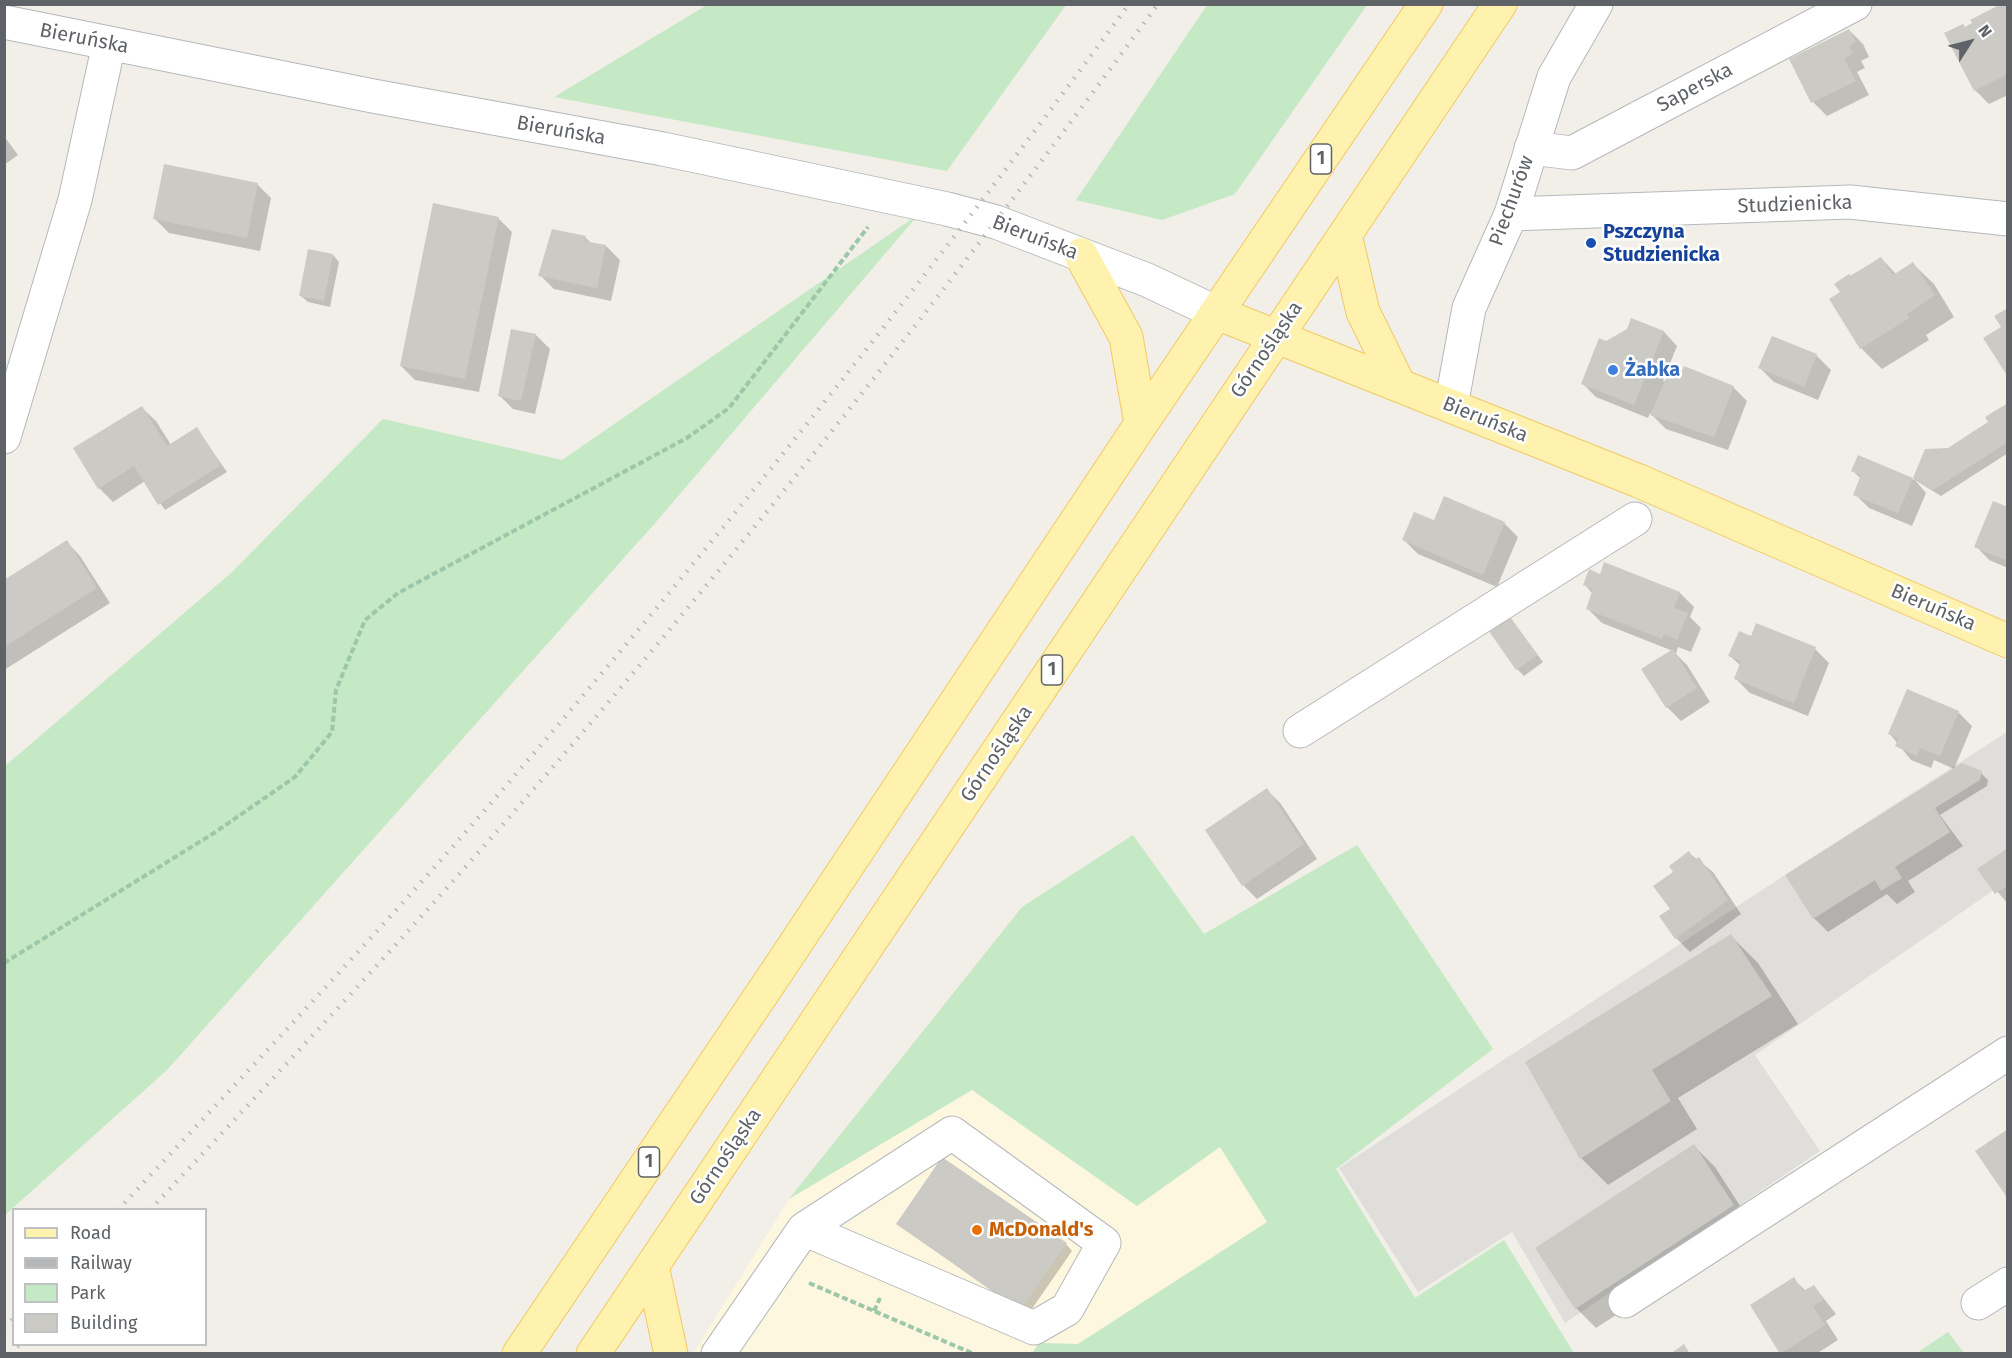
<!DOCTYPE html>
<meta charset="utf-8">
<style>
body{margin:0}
#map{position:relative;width:2012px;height:1358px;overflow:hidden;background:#f1efe8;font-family:"Fira Sans",sans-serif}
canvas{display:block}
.frame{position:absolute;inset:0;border:6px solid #5f6368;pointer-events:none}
.legend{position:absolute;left:12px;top:1208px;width:195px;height:138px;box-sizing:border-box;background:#fff;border:2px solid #bfc1c3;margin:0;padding:8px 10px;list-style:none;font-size:18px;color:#5f6368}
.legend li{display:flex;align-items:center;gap:12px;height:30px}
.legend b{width:30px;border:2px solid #bfc1c3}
.north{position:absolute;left:1940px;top:12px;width:60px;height:60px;-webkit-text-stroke:4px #fff;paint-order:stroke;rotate:54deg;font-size:16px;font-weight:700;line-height:24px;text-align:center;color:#5f6368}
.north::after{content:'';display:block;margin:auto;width:21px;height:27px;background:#5f6368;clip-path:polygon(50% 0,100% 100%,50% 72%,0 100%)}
</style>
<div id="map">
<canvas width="2012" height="1358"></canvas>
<div class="frame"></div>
<ul class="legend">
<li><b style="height:8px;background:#fff2af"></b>Road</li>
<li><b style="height:8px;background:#b6b7b8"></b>Railway</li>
<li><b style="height:16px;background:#c5e8c5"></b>Park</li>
<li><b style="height:16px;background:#cccac5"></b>Building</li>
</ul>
<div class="north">N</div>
</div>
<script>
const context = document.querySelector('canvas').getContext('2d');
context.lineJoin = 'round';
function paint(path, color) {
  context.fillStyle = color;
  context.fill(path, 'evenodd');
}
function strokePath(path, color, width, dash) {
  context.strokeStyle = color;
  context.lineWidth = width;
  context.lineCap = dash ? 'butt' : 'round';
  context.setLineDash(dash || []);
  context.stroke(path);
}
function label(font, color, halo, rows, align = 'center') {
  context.font = font + ' "Fira Sans",sans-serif';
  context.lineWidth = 5;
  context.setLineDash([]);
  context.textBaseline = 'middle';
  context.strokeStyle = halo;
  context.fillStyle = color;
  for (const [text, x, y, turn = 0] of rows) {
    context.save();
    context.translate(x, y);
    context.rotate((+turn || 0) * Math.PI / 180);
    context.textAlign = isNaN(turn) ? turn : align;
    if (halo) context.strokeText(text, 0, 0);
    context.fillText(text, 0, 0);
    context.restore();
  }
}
const commercial = new Path2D(`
 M972,1090l165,116 83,-59 47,75 -189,122 -39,-1 -7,11h-339l96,-155z`);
const industrial = new Path2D(`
 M2007,732v149l-252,174 65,96 -255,172 -53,-91 -94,60 -79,-124 446,-293z`);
const green = new Path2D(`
 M707,5l1,-1 358,1 -119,166 -393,-74z
 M1207,5h160l-132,189 -73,26 -86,-20z
 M919,214l-263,308 -489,548 -162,145v-449l226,-193 152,-154 179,41z
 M1133,835l71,99 153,-89 136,204 -157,120 79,129 89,-58 70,113h-542l7,-10 39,1 189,-122 -47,-75 -83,59 -165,-116 -183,109 233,-292z
 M1948,1332l16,21h-47z`);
const shadow = new Path2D(`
 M2008,8v87l-19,9 -14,-14 -10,-62z
 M1849,30l14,14 6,13 -8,4 4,7 -8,4 12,23 -42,21 -14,-14z
 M4,136l14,19 -14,10z
 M257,184l14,14 -11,53 -91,-18 -14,-14z
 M498,218l14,14 -33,160 -64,-12 -14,-14z
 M585,237l7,7 14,2 14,14 -9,41 -57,-12 -14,-14z
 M333,255l6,7 -9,45 -22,-5 -7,-6z
 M1881,258l15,16 17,-10 21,20 20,33 -28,18 3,5 -47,29 -21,-21 -30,-48 11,-7 -6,-9z
 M1632,320l32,12 13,14 -14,35 17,-2 53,8 14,14 -19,49 -62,-21 -16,-16 -2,5 -52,-21 -14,-14 24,-41 22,-12z
 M536,335l14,14 -15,65 -22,-5 -14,-14z
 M1773,338l44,18 14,14 -13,30 -44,-18 -14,-14z
 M2008,405v48l-67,43 -26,-16 11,13 -14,33 -43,-18 -14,-14 6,-15 -8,-8 6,-14 55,23 12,-30 22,-1 42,-27z
 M142,408l14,13 15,24 26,-16 30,43 -62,38 -20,-29 -32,21 -14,-14z
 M2008,509v59l-19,-8 -13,-14z
 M1435,522l69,1 14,14 -21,50 -79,-33 -14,-14z
 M67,542l13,14 30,47 -106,67v-88z
 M1605,564l75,29 14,14 -4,10 11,11 -10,24 -13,-5 -2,7 11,11 23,37 -29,19 -14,-14 6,-56 -71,-28 -14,-14 5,-15 -8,-9 16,-9z
 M1505,612l38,50 -19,14 -7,-7z
 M1752,638l63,11 14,14 -21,53 -58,-23 -14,-14 5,-13 -11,-10z
 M1958,712l14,14 -18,43 -20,-9 -3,8 -20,-8 -21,-26z
 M1981,773l7,7 -1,6 -47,29 23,31 -55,35 7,11 -18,12 -10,-10 -59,38 -14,-14 -27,-43z
 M1267,790l14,14 36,55 -60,40 -14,-14z
 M2008,850v54l-29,-34z
 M1689,853l24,19 28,42 -51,38 -14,-14 -4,-28 3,-38z
 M1731,936l27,27 40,61 -120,74 19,31 -89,56 -27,-27z
 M1694,1146l21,21 38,59 -157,102 -20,-20z
 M898,1224l168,20 6,7 -45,65z
 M1793,1279l13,12 8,-5 22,28 -10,7 12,19 -22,14h-34l-30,-48z`);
const building = new Path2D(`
 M2001,4h4l3,5v65l-34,17 -30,-58 19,-9 2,3 7,-4 -2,-3z
 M1849,29l7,13 -7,4 4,8 -9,4 12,23 -45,22 -22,-44z
 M164,164l94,19 -11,55 -94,-19z
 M433,203l66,14 -34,162 -65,-13z
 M552,229l34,7 -2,5 22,4 -9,43 -59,-12z
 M308,249l25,5 -9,47 -25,-5z
 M1881,257l12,18 20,-13 22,33 -28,19 2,4 -49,31 -31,-50 11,-7 -6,-8 15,-10 2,2z
 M2008,308v69l-25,-39 18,-11 -7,-11z
 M1631,318l33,13 -30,74 -53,-21 18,-46 7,3 21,-12z
 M511,329l25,5 -15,67 -23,-5z
 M1772,336l45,18 -13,33 -46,-19z
 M1684,366l50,20 -20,51 -64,-22 19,-43 10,5z
 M2008,403v39l-75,48 -20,-12 12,-29 23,-1 40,-26 -3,-5z
 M142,406l25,40 30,-19 24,38 -63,40 -24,-39 -36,23 -25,-41z
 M1858,455l55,23 -15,35 -45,-18 8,-20 -10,-4z
 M1444,496l61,26 -22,53 -81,-35 12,-28 20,8z
 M1993,501l15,6v54l-34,-14z
 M67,540l30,48 -93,59v-67z
 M1604,562l76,30 -6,16 14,5 -11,27 -13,-6 -2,5 -76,-30 7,-20 -10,-4 6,-16 11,5z
 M1505,610l33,45 -22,15 -32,-46z
 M1756,623l60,24 -22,56 -60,-24 7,-18 -13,-5 11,-25 12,5z
 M1673,649l24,39 -31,20 -25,-39z
 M1907,689l52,22 -19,45 -20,-8 -3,8 -22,-10 3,-7 -10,-5z
 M1962,763l20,8 -2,9 -45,28 15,24 -55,35 7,11 -21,13 -6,-11 -62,39 -28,-44z
 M1267,788l37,56 -62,42 -37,-56z
 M2008,848v37l-13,9 -18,-25z
 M1689,851l5,9 5,-3 29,43 -53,39 -16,-23 11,-7 -17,-23 20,-14 -4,-6z
 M1731,934l41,62 -120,74 19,31 -91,58 -55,-97z
 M2008,1129v70l-33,-48z
 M1694,1144l40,61 -159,104 -40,-61z
 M942,1157l125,86 -47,67 -124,-86z
 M1794,1277l9,14 11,-6 10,15 -11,6 12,19 -45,29 -30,-49z
 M1684,1344l6,10h-20z`);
const path = new Path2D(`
 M4,963l210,-130 81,-56 37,-45 4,-42 29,-70 33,-27 289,-155 42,-30 139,-181
 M809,1283l165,71
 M874,1311l6,-13`);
const minor = new Path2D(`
 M4,22l369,74 290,53 284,60 49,13 151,58 70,33
 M1531,148l41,5 283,-149
 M1511,214l339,-12 158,17
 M1451,406l18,-98 42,-94 43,-137 42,-73
 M4,437l71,-237 34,-156
 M1300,731l335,-212
 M1625,1301l383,-248
 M1978,1303l30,-19
 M718,1354l86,-125 148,-96 152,110 -37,66 -33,19 -230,-99`);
const major = new Path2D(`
 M1345,235l18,77 36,73
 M1081,255l45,82 15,87
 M1217,313l422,168 369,160
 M652,1266l19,88
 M519,1354l259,-384 363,-546 285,-420
 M593,1354l907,-1350`);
const rail = new Path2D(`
 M118,1210c137,-147 275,-292 405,-444 212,-247 414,-500 606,-762
 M150,1210c132,-141 263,-281 389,-427 217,-250 423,-511 619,-779
 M4,1327l10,-9
 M11,1354l9,-10`);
const markers = [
 [1591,243,6,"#1a4fb4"],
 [1613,370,6,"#3f7fe0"],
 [977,1230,6,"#e8710a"]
];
const shields = [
 [1321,159,21],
 [1052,670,21],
 [649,1162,21]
];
const shieldNames = [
 ["1",1321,159],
 ["1",1052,670],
 ["1",649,1162]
];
const streetNames = [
 ["Bieruńska",84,39,11],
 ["Saperska",1695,88,-28],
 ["Bieruńska",561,131,10],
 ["Piechurów",1512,201,-70],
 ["Studzienicka",1795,205,-2],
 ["Bieruńska",1035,238,21],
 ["Górnośląska",1267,350,-56],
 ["Bieruńska",1485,420,22],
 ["Bieruńska",1933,608,23],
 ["Górnośląska",997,754,-56],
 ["Górnośląska",726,1157,-56]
];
const transitNames = [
 ["Pszczyna",1603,232],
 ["Studzienicka",1603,255]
];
const shopNames = [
 ["Żabka",1625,370]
];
const foodNames = [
 ["McDonald's",989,1230]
];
paint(commercial, '#fef7e0');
paint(industrial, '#e0deda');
paint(green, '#c5e8c5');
paint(shadow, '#0003');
paint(building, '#cccac5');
strokePath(minor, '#b5b8bc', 35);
strokePath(major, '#f2c960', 35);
strokePath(path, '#9cc7a9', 4, [6, 3]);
strokePath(minor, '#fff', 33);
strokePath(major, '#fff2af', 33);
strokePath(rail, '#b6b7b8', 4.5, [1.5, 8]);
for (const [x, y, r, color] of markers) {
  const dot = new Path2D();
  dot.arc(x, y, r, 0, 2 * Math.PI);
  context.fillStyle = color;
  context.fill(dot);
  strokePath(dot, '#fff', 2);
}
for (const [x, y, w] of shields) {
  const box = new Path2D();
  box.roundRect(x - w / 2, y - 15, w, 30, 4.5);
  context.fillStyle = '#fff';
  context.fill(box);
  strokePath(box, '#5f6368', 1.5);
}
label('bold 18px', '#5f6368', null, shieldNames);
label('20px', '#5f6368', '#fff', streetNames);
label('bold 20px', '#164399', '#fff', transitNames, 'left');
label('bold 20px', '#366cbe', '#fff', shopNames, 'left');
label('bold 20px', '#c56008', '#fff', foodNames, 'left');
</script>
